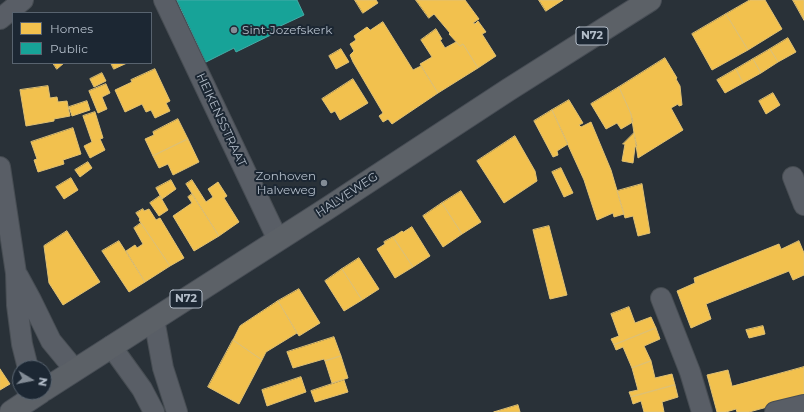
<!DOCTYPE html>
<style>
body{margin:0}
#map{position:relative;width:804px;height:412px;overflow:hidden;background:#293138;font-family:Montserrat,sans-serif}
canvas{display:block}
.legend{position:absolute;left:12px;top:12px;width:140px;height:52px;box-sizing:border-box;background:#1c2733;border:1px solid #58636f;margin:0;padding:5px 7px;list-style:none;font-size:12px;color:#b3bdc9}
.legend li{display:flex;align-items:center;gap:8px;height:20px}
.legend b{width:20px;border:1px solid #58636f}
.north{position:absolute;left:12px;top:360px;width:40px;height:40px;box-sizing:border-box;background:#1c2733;border:1px solid #58636f;border-radius:50%;rotate:100deg;font-size:11px;font-weight:700;line-height:16px;text-align:center;color:#b3bdc9}
.north::after{content:'';display:block;margin:auto;width:14px;height:18px;background:#838c96;clip-path:polygon(50% 0,100% 100%,50% 72%,0 100%)}
</style>
<div id="map">
<canvas width="804" height="412"></canvas>
<ul class="legend">
<li><b style="height:11px;background:#f2c14e"></b>Homes</li>
<li><b style="height:11px;background:#17a398"></b>Public</li>
</ul>
<div class="north">N</div>
</div>
<script>
const context = document.querySelector('canvas').getContext('2d');
context.lineJoin = 'round';
function paint(path, color) {
  context.fillStyle = color;
  context.fill(path, 'evenodd');
}
function strokePath(path, color, width, dash) {
  context.strokeStyle = color;
  context.lineWidth = width;
  context.lineCap = dash ? 'butt' : 'round';
  context.setLineDash(dash || []);
  context.stroke(path);
}
function label(font, color, halo, rows, align = 'center') {
  context.font = font + ' Montserrat,sans-serif';
  context.lineWidth = 4;
  context.setLineDash([]);
  context.textBaseline = 'middle';
  context.strokeStyle = halo;
  context.fillStyle = color;
  for (const [text, x, y, turn = 0] of rows) {
    context.save();
    context.translate(x, y);
    context.rotate((+turn || 0) * Math.PI / 180);
    context.textAlign = isNaN(turn) ? turn : align;
    if (halo) context.strokeText(text, 0, 0);
    context.fillText(text, 0, 0);
    context.restore();
  }
}
const homes = new Path2D(`
 M355,0h21l2,3 -15,10z
 M416,0h49l14,19 -6,4 2,1 3,-3 8,11 -4,2 14,22 -18,12 -15,-24 -3,2 -11,-12 1,-1 -16,-19 -5,4z
 M539,0h24l-17,11z
 M750,0h15l17,29 -34,21 -22,-36z
 M793,0h11v20z
 M726,14l22,36 -36,20 -20,-36z
 M383,22l30,48 8,-4 17,27 -46,31 -4,-5 -5,3 -4,-6 4,-3 -30,-51 -3,-7 4,-4 -4,-7 6,-4 -2,-4 13,-9 3,3z
 M436,29l6,10 -2,1 5,8 11,-6 4,4 3,-2 15,24 -40,25 -18,-29 12,-7 -11,-17z
 M788,38l8,14 -18,10 -8,-13z
 M341,49l8,13 -13,7 -7,-13z
 M770,49l8,13 -17,11 -8,-14z
 M665,58l12,20 -1,1 4,7 2,19 -3,1 -1,-2 -7,4 12,22 -45,28 -7,-44 -12,-27z
 M753,59l8,14 -18,10 -7,-14z
 M53,63h11l-7,6z
 M111,63h16l-13,6z
 M155,69l15,32 -4,2 4,8 -15,7 -4,-8 -5,2 -4,-8 -17,8 -10,-22 17,-8 -1,-2z
 M736,69l7,14 -18,10 -8,-13z
 M102,73l4,8 -12,6 -4,-8z
 M353,79l15,24 -28,17 -5,-9 -4,2 -9,-14z
 M106,84l4,9 -8,4 5,12 -9,4 -9,-22z
 M48,86l2,12 7,-1 1,5 9,-1 3,15 -16,3v2l-28,5 -6,-36z
 M619,87l12,27 2,8 -12,7 -4,-6 -11,6 -15,-25z
 M773,93l7,12 -14,9 -7,-13z
 M569,100l14,23 -4,2 2,2 10,-5 20,48 13,44 -10,3 -1,-4 -16,7 -13,-40 -32,-70z
 M87,101l3,9 -18,6 -3,-9z
 M552,110l16,34 -11,7 1,4 -5,2 -19,-36z
 M95,112l8,26 -3,1 5,11 -15,8 -6,-12 8,-4 -9,-26z
 M178,119l10,20 -35,17 -8,-17 9,-4 -1,-3z
 M73,128l8,26 -18,6 1,4 -26,8 -4,-12 3,-1 -6,-17z
 M634,133l3,13 -2,1 -2,16 -11,-2 3,-17h-2z
 M515,136l20,35 2,10 -33,22 -27,-42z
 M188,139l11,23 -26,13 -5,-11 -9,4 -6,-12z
 M88,162l4,6 -12,9 -5,-7z
 M561,168l12,25 -9,4 -12,-25z
 M71,178l7,12 -14,9 -8,-12z
 M171,180l5,9 -14,10 -6,-11z
 M192,180l14,22 7,-5 -5,-8 10,-7 9,14 -3,2 15,24 -20,14 -33,-52z
 M642,184l8,49 -12,3 -5,-20 -8,2 -8,-27z
 M461,191l20,31 -19,12 -20,-31z
 M192,194l27,42 -25,15 -21,-35 19,-13 -4,-6z
 M160,196l8,14 -9,6 -9,-13z
 M442,203l20,31 -19,13 -20,-31z
 M143,209l1,2 5,-2 7,11 4,-2 24,40 -14,8 -31,-46 1,-1 -4,-6z
 M141,223l29,43 -25,16 -19,-31 9,-6 2,3 6,-4 -9,-16z
 M549,226l18,69 -17,4 -17,-69z
 M412,227l18,29 -17,11 -20,-30 9,-6 1,1z
 M67,231l33,51 -37,23 -14,-22 -5,-37z
 M393,237l20,30 -18,11 -18,-29 8,-5 -1,-2z
 M119,241l26,41 -16,10 -27,-41z
 M799,241l5,12v22l-11,5 -4,-9 -83,33 5,15 -20,9 -14,-37 18,-8 -1,-5 85,-34 2,5z
 M359,258l20,31 -17,11 -20,-31z
 M342,269l20,31 -18,11 -19,-30z
 M299,289l21,34 -21,13 -21,-35z
 M278,301l19,32 -31,19 -4,8 -29,-20 7,-14z
 M629,307l6,16 16,-6 5,11 -42,17 -3,-6 8,-3 -8,-22z
 M763,326l2,8 -16,4 -3,-8z
 M656,328l4,11 -16,7 7,15 -19,7 -9,-21 -7,3 -2,-5z
 M334,337l7,19 -16,5 -1,-2 -31,9 -6,-16z
 M233,340l29,20 -23,44 -31,-17z
 M341,356l7,22 -16,5 -7,-22z
 M651,361l4,17 17,-4 3,11 -44,12 -2,-5 9,-2 -6,-22z
 M804,367v30l-55,15h-12l-1,-3 -10,3h-9l-10,-37 21,-5 4,16z
 M0,369l10,15 -10,6z
 M301,377l5,15 -39,14 -5,-16z
 M344,380l4,12 -33,10 -4,-11z
 M675,385l3,12 -16,5 2,10h-20l-3,-11 -8,3 -2,-7z
 M518,405l2,7h-26z`);
const public = new Path2D(`
 M177,0h120l7,15 -28,13 1,4 -41,20 -2,-4 -28,14z`);
const minor = new Path2D(`
 M164,0l114,240
 M0,19l23,-19
 M0,167l16,106 1,32 5,39 6,24
 M793,177l11,28
 M18,276l13,24 20,41 24,29
 M661,298l29,74 12,40
 M154,319l9,49 14,44
 M111,346l31,43 12,23
 M775,412l29,-7`);
const primary = new Path2D(`
 M44,390l284,-182 180,-118 142,-90
 M11,412l30,-20`);
const markers = [
 [234,30,4,"#838c96"],
 [324,183,4,"#838c96"]
];
const shields = [
 [592,36,32],
 [186,299,32]
];
const shieldNames = [
 ["N72",592,36],
 ["N72",186,299]
];
const poiNames = [
 ["Sint-Jozefskerk",242,30],
 ["Zonhoven",316,176,"right"],
 ["Halveweg",316,190,"right"]
];
const streetNames = [
 ["HEIKENSSTRAAT",221,120,65],
 ["HALVEWEG",347,195,-33]
];
paint(homes, '#f2c14e');
strokePath(homes, '#dfc073', 1);
paint(public, '#17a398');
strokePath(public, '#46aba7', 1);
strokePath(minor, '#474d53', 22);
strokePath(primary, '#474d55', 24);
strokePath(minor, '#595e66', 20);
strokePath(primary, '#5c6167', 22);
for (const [x, y, r, color] of markers) {
  const dot = new Path2D();
  dot.arc(x, y, r, 0, 2 * Math.PI);
  context.fillStyle = color;
  context.fill(dot);
  strokePath(dot, '#1c2733', 1.5);
}
for (const [x, y, w] of shields) {
  const box = new Path2D();
  box.roundRect(x - w / 2, y - 9, w, 18, 3);
  context.fillStyle = '#1c2733';
  context.fill(box);
  strokePath(box, '#b3bdc9', 1);
}
label('bold 11px', '#b3bdc9', null, shieldNames);
label('12px', '#b3bdc9', '#1c2733', poiNames, 'left');
label('12px', '#b3bdc9', '#1c2733', streetNames);
</script>
